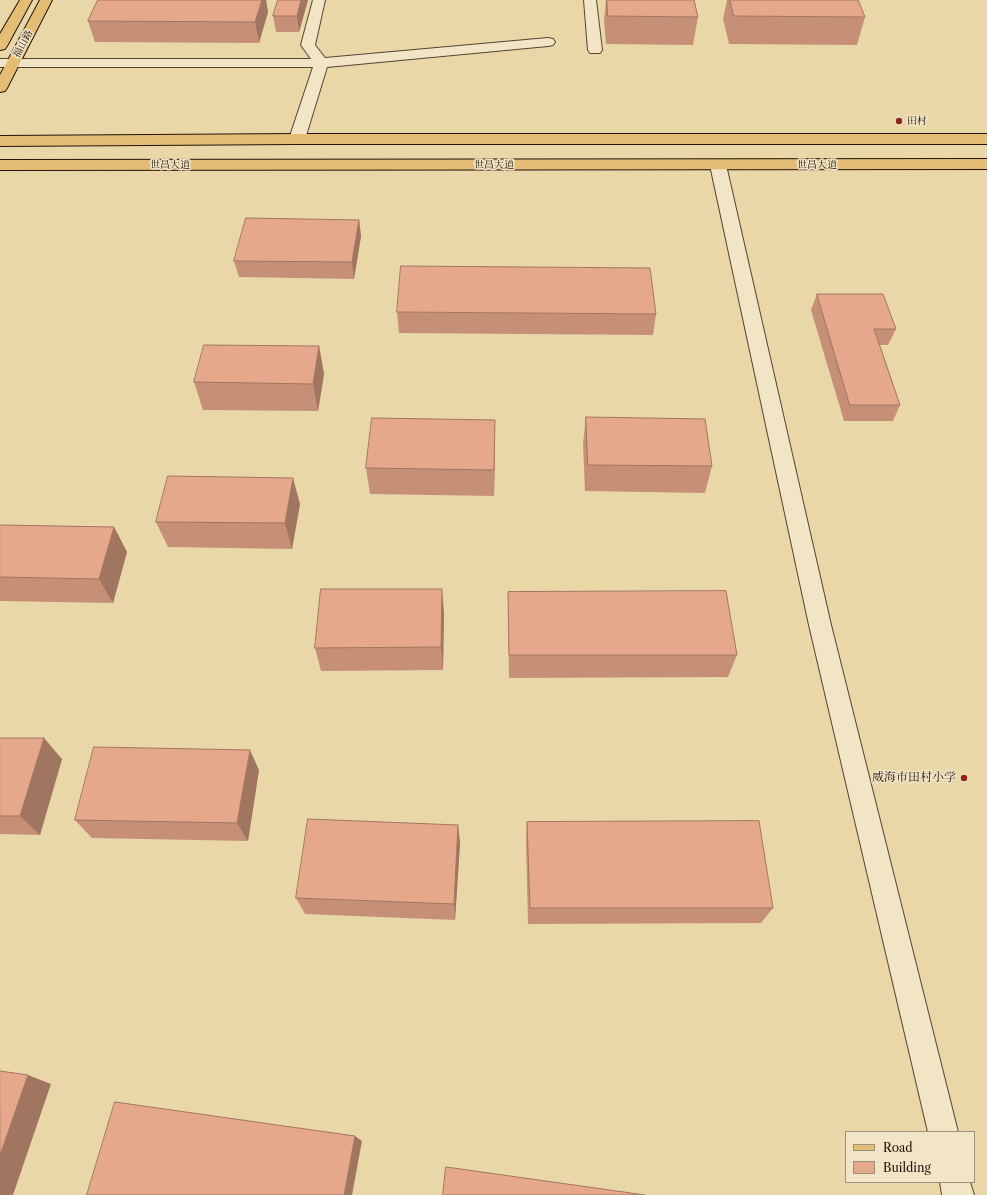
<!DOCTYPE html>
<meta charset="utf-8">
<style>
body{margin:0}
#map{position:relative;width:987px;height:1195px;overflow:hidden;background:#e9d7a8;font-family:"Libre Caslon Text",serif}
canvas{display:block}
.legend{position:absolute;left:845px;top:1131px;width:130px;height:52px;box-sizing:border-box;background:#f1e5c6;border:1px solid #9e917b;margin:0;padding:5px 7px;list-style:none;font-size:12px;color:#22130b}
.legend li{display:flex;align-items:center;gap:8px;height:20px}
.legend b{width:20px;border:1px solid #9e917b}
</style>
<div id="map">
<canvas width="987" height="1195"></canvas>
<ul class="legend">
<li><b style="height:5px;background:#e4bc74"></b>Road</li>
<li><b style="height:11px;background:#e6a88a"></b>Building</li>
</ul>
</div>
<script>
const context = document.querySelector('canvas').getContext('2d');
context.lineJoin = 'round';
function strokePath(path, color, width, dash) {
  context.strokeStyle = color;
  context.lineWidth = width;
  context.lineCap = dash ? 'butt' : 'round';
  context.setLineDash(dash || []);
  context.stroke(path);
}
function paint(path, color) {
  context.fillStyle = color;
  context.fill(path, 'evenodd');
}
function label(font, color, halo, rows, align = 'center') {
  context.font = font + ' "Libre Caslon Text","Noto Serif SC",serif';
  context.lineWidth = 3;
  context.setLineDash([]);
  context.textBaseline = 'middle';
  context.strokeStyle = halo;
  context.fillStyle = color;
  for (const [text, x, y, turn = 0] of rows) {
    context.save();
    context.translate(x, y);
    context.rotate((+turn || 0) * Math.PI / 180);
    context.textAlign = isNaN(turn) ? turn : align;
    if (halo) context.strokeText(text, 0, 0);
    context.fillText(text, 0, 0);
    context.restore();
  }
}
const minor = new Path2D(`
 M313,0h12l-10,45 10,13 223,-20 5,1 2,3 -2,3 -5,1 -221,21 -22,72 -3,3 -5,2 -5,-2 -3,-3 24,-72h-313v-8h311l-10,-14z
 M584,0h12l6,50 -2,3h-10l-2,-3z
 M718,160l5,2 3,3 105,460 127,507h-30l-119,-507 -99,-460 3,-3z
 M940,1182h30l4,13h-32z`);
const primary = new Path2D(`
 M20,0h12l-25,46 -2,3 -5,1v-16z
 M40,0h12l-45,88 -2,3 -5,1v-17z
 M297,134h690v10h-690l-297,2v-10z
 M987,159v10l-987,1v-10z`);
const wall = new Path2D(`
 M98,0h168l2,12 -9,31 -164,-1 -7,-21z
 M308,0l-9,32h-23l-3,-16z
 M606,0h88l4,17 -5,28 -87,-1 -2,-23z
 M727,0h131l7,17 -8,28 -128,-1 -6,-25z
 M359,220l2,16 -7,43 -115,-2 -5,-16z
 M817,294l79,35 -8,16h-8l20,60 -7,16h-49l-33,-111z
 M397,312l259,2 -3,21 -254,-2z
 M319,346l5,28 -6,37 -115,-1 -9,-28z
 M586,417l126,49 -7,27 -120,-2 -2,-47z
 M495,420l-1,76 -124,-2 -4,-26z
 M300,504l-8,45 -124,-2 -12,-25z
 M0,525l114,2 13,25 -14,51 -113,-2z
 M508,592l229,63 -9,22 -219,1 -1,-62z
 M444,613l-1,57 -122,1 -6,-23z
 M0,738l62,21 -22,76 -40,-1z
 M259,770l-11,71 -156,-3 -17,-18z
 M527,822l246,86 -12,15 -233,1 -2,-84z
 M458,825l2,18 -5,77 -150,-6 -9,-16z`);
const shadedWall = new Path2D(`
 M262,0h4l2,12 -9,31 -4,-21z
 M301,0h7l-9,32 -2,-16z
 M359,220l2,16 -7,43 -2,-17z
 M319,346l5,28 -6,37 -5,-27z
 M495,420v26l-1,50v-26z
 M293,478l7,26 -8,45 -7,-26z
 M114,527l13,25 -14,51 -14,-24z
 M442,589l2,24 -1,57 -2,-23z
 M44,738l18,21 -22,76 -20,-19z
 M250,750l9,20 -11,71 -11,-18z
 M458,825l2,18 -5,77 -1,-16z
 M28,1075l23,9 -38,111h-13v-40z
 M355,1136l7,5 -10,54h-8z`);
const building = new Path2D(`
 M98,0h164l-7,22 -167,-1z
 M278,0h23l-4,16h-24z
 M607,0h87l4,17 -90,-1z
 M730,0h128l7,17 -131,-1z
 M246,218l113,2 -7,42 -118,-1z
 M401,266l249,2 6,46 -259,-2z
 M817,294h66l13,35h-22l26,76h-50z
 M204,345l115,1 -6,38 -119,-2z
 M586,417l119,2 7,47 -124,-1z
 M372,418l123,2 -1,50 -128,-2z
 M168,476l125,2 -8,45 -129,-1z
 M0,525l114,2 -15,52 -99,-2z
 M321,589h121l-1,58 -126,1z
 M726,591l11,64h-228l-1,-63z
 M0,738h44l-24,78h-20z
 M94,747l156,3 -13,73 -162,-3z
 M308,819l150,6 -4,79 -158,-6z
 M759,821l14,87h-243l-3,-86z
 M0,1071l28,4 -28,80z
 M115,1102l240,34 -11,59h-257z
 M446,1167l199,28h-202z`);
const markers = [
 [899,121,4,"#8f2418"],
 [964,778,4,"#8f2418"]
];
const farStreetnames = [
 ["福山路",23,44,-62],
 ["世昌大道",170,165],
 ["世昌大道",494,165],
 ["世昌大道",817,165]
];
const farPoinames = [
 ["田村",907,121]
];
const poiNames = [
 ["威海市田村小学",956,778]
];
strokePath(minor, '#544432', 2);
strokePath(primary, '#22130b', 2);
paint(minor, '#f1e5c6');
paint(primary, '#e4bc74');
paint(wall, '#c69077');
paint(shadedWall, '#a17661');
paint(building, '#e6a88a');
strokePath(building, '#a17661', 1);
for (const [x, y, r, color] of markers) {
  const dot = new Path2D();
  dot.arc(x, y, r, 0, 2 * Math.PI);
  context.fillStyle = color;
  context.fill(dot);
  strokePath(dot, '#f1e5c6', 1.5);
}
label('10px', '#22130b', '#f1e5c6', farStreetnames);
label('10px', '#22130b', '#f1e5c6', farPoinames, 'left');
label('12px', '#22130b', '#f1e5c6', poiNames, 'right');
</script>
